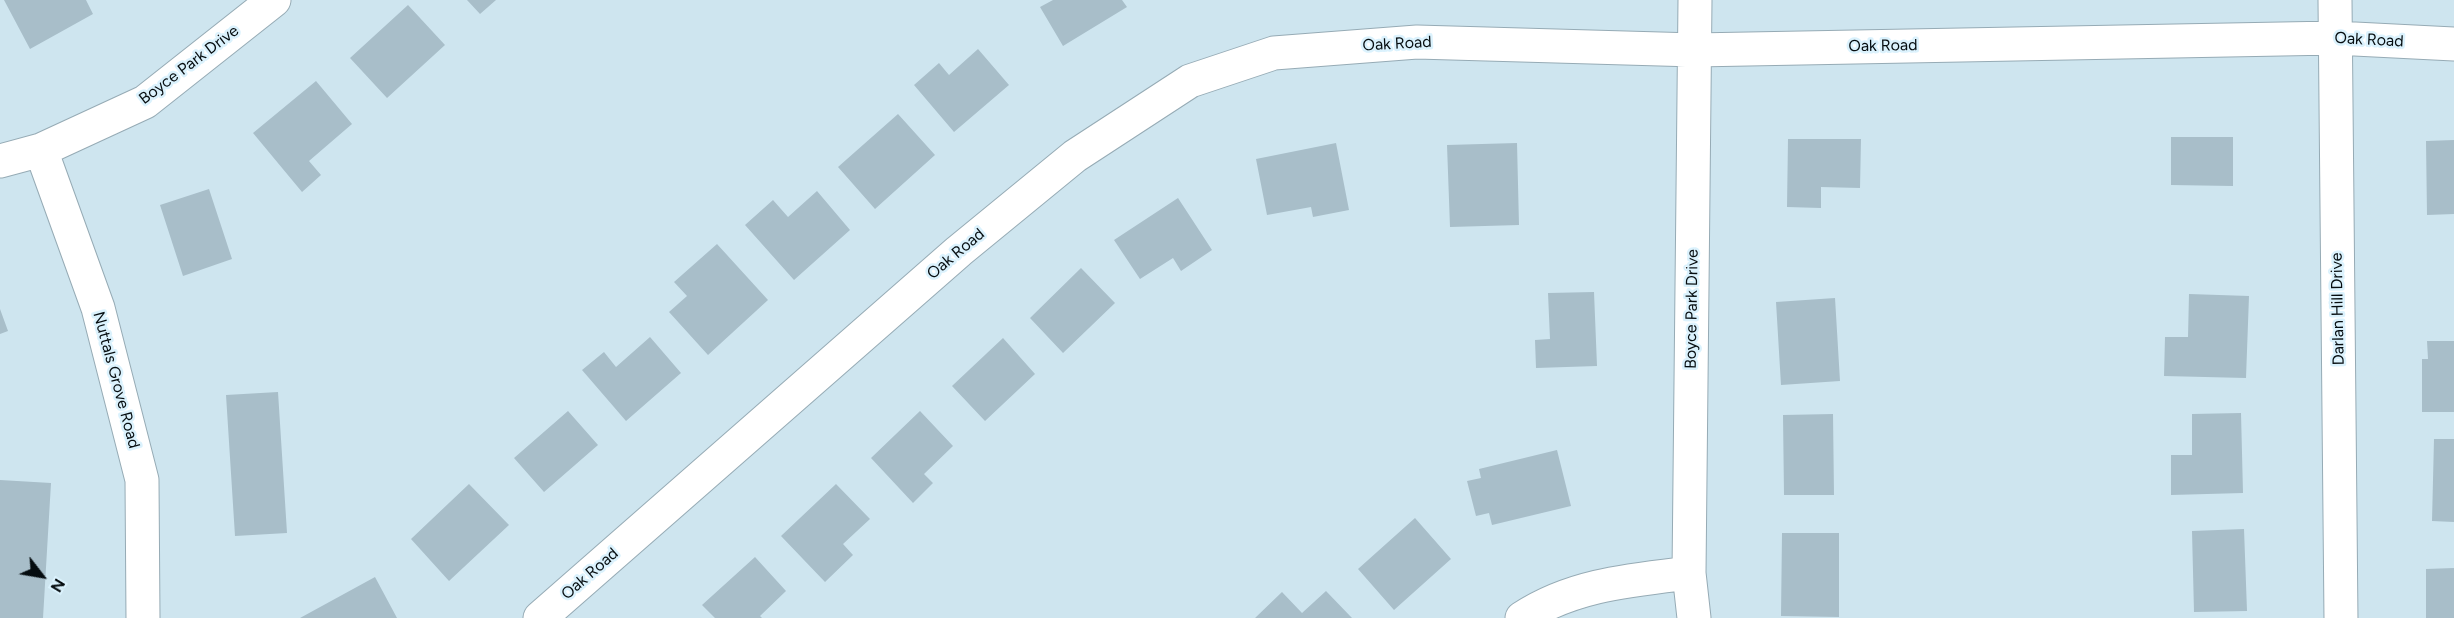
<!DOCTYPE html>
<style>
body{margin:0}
#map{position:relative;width:2454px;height:618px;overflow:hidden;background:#cee5ef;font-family:Figtree,sans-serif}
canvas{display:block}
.north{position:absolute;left:12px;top:546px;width:60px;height:60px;-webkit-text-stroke:4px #dbf2fd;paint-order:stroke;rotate:121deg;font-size:16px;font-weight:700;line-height:24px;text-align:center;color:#060d10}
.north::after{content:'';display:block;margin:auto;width:21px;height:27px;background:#060d10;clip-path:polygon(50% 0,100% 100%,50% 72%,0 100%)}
</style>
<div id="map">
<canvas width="2454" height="618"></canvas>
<div class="north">N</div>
</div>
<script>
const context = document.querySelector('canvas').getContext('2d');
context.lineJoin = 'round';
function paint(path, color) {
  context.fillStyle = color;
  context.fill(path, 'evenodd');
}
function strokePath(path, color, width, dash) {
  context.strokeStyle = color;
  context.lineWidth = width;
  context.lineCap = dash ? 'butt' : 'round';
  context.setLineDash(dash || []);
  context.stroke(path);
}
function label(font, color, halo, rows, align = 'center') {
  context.font = font + ' Figtree,sans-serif';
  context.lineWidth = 5;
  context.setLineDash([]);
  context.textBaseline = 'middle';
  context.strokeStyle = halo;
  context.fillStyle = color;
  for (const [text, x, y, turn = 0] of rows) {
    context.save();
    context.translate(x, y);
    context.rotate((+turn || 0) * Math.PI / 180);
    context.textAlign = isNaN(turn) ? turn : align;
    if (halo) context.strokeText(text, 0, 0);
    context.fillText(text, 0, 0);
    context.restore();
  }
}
const building = new Path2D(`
 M4,0h82l7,14 -63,35z
 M467,0h29l-16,14z
 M1053,0h69l5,7 -64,39 -23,-39z
 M408,5l37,40 -58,53 -37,-40z
 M978,49l31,36 -55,47 -40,-47 25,-22 10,12z
 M316,81l36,43 -43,37 12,14 -19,17 -49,-59z
 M898,114l37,41 -60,54 -37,-42z
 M2171,137h62v49l-62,-1z
 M1788,139h73l-1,49 -39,-1v21l-34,-1z
 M2454,140v74l-27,1 -1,-74z
 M1336,143l13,67 -36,7 -2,-10 -44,8 -11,-56z
 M1517,143l2,82 -69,2 -3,-82z
 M209,189l23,70 -49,17 -23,-71z
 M817,191l33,39 -56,50 -49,-55 28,-25 15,17z
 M1178,198l34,52 -31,21 -8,-13 -33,21 -26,-39z
 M717,244l51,56 -60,55 -39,-43 18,-16 -13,-14z
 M1081,268l34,35 -52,50 -33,-35z
 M1594,292l3,74 -61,2 -1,-28 15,-1 -2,-46z
 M2189,294l60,2 -3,82 -82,-2 1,-39h23z
 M1835,298l5,83 -59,4 -5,-83z
 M0,309l8,22 -8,3z
 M650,337l31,36 -55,48 -44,-51 22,-18 12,15z
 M1003,338l32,36 -50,47 -33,-35z
 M2427,341h27v71h-32v-53h6z
 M278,392l9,141 -52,3 -9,-141z
 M568,411l30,34 -54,47 -30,-34z
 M920,411l33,35 -29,28 9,9 -20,20 -42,-45z
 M2241,413l2,80 -72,2v-40h21v-41z
 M1833,414l1,81h-50l-1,-80z
 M2434,439h20v83l-22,-1z
 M1557,450l14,56 -79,19 -3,-12 -13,3 -9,-35 14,-3 -2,-9z
 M0,480l51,3 -8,135h-43z
 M469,484l40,41 -60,56 -38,-42z
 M836,484l34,35 -27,25 10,11 -28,27 -44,-46z
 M1415,518l36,41 -57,51 -36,-41z
 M2244,529l3,82 -53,1 -2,-81z
 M1782,533h57v84l-58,-1z
 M755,557l31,34 -26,25 2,2h-47l-13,-13z
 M2454,568v50h-28v-49z
 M375,577l22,41h-97z
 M1326,591l26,27h-97l27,-26 20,21z`);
const minor = new Path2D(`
 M2335,0l6,618
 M41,150l57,158 44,172 1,138
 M0,161l41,-11 104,-48 129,-102
 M540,618l419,-367 116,-95 115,-75 84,-28 143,-11 278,8 640,-12 119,6
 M1522,618c50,-33 108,-38 167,-45
 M1694,618l-5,-45 6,-573`);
const streetNames = [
 ["Oak Road",2369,40,3],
 ["Oak Road",1397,44,-3],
 ["Oak Road",1883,46,-1],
 ["Boyce Park Drive",189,65,-37],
 ["Oak Road",956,254,-40],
 ["Boyce Park Drive",1692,309,-89],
 ["Darlan Hill Drive",2338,309,-91],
 ["Nuttals Grove Road",116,380,75],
 ["Oak Road",590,574,-41]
];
paint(building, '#a8bec9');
strokePath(minor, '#96abb5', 35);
strokePath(minor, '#fff', 33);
label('16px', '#060d10', '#dbf2fd', streetNames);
</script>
